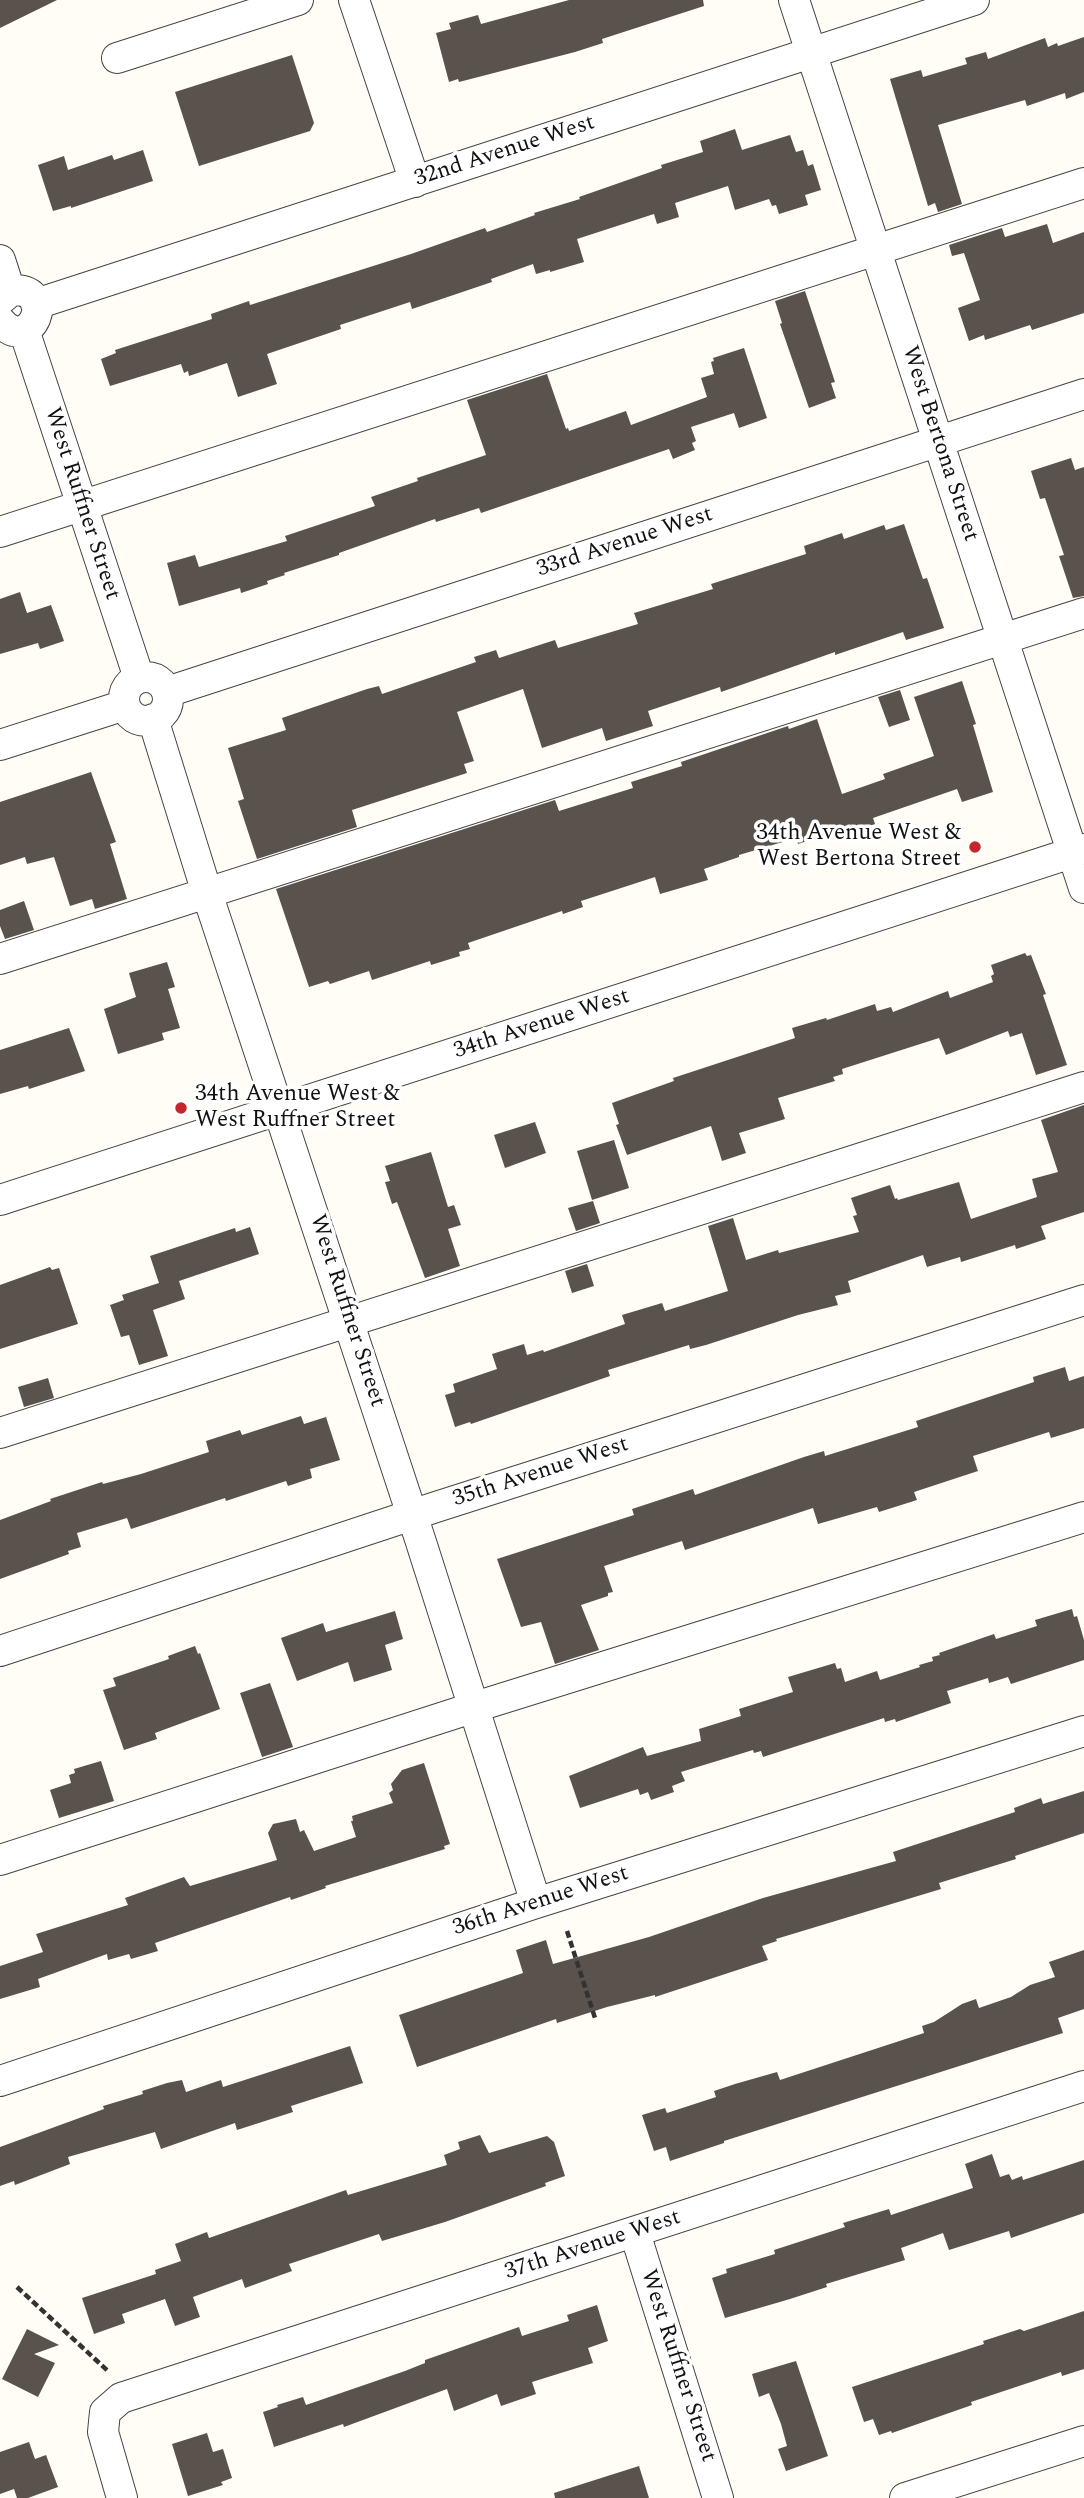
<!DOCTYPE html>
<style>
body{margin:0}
canvas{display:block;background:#fffdf5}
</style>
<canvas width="1084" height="2498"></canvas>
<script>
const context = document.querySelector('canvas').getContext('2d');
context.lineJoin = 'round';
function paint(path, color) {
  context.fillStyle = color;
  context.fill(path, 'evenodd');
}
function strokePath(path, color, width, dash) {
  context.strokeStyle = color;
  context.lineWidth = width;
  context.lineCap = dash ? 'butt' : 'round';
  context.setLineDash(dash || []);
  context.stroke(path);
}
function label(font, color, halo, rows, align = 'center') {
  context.font = font + ' Spectral,serif';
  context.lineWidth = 7;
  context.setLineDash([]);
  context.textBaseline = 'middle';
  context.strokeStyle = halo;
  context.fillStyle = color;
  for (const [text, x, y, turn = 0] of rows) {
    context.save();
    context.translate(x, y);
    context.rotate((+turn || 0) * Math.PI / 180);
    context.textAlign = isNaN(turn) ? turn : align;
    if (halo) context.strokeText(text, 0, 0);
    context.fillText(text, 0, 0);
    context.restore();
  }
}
const building = new Path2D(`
 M0,0h57l-57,28z
 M569,0h134l1,6 -102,33 1,4 -28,9 -116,30 -1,-3 -9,3 -13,-49 15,-4 -2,-6 29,-8 3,9z
 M1084,37v55l-18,7 -1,-6 -38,13 -2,-6 -87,25 24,79 -24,8 -3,-9 -7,3 -38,-127 31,-9 2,7 44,-13 -2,-6 21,-6 2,7 57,-21 3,9 9,-4 1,3z
 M292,55l22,68 -4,8 -111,35 -24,-74z
 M735,129l7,21 48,-15 6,17 7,-2 5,16 5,-2 8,26 -16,5 3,10 -29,9 -3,-9 -4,1 -3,-7 -34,11 -7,-24 -53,17 4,14 -22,7 -3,-10 -77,25 7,23 -34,10v-2l-14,4 -3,-10 -42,15 1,3 -80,27 -2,-7 -70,23 1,4 -74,25 10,30 -39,13 -11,-34 -38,13 -1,-5 -4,2 -3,-9 -71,22 -9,-27 15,-6 -1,-3 97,-31 -1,-5 38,-13 1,4 161,-51 74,-26 2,4 48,-17 -1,-2 46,-14 -1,-2 83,-29 -1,-3 42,-13 -3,-11z
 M143,150l10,31 -82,27v-2l-18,5 -15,-46 26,-9 4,14 44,-15 2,5z
 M1047,224l6,19 31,-11v81l-52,17 -2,-5 -45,15 -1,-5 -15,6 -11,-33 22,-8 -16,-47 -12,3 -3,-11 53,-17 3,9z
 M805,291l30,91 -4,1 5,15 -27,10 -29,-84 2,-1 -7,-22z
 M744,348l23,70 -28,10 -5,-15 -43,14 5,14 -4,2 3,7 -22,9 -4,-10 -188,64 -2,-5 -43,14 -1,-3 -96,34v2l-55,18 1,2 -18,6 1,3 -27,9 -1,-5 -61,18 -12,-43 28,-8 4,12 88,-26 -2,-5 90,-30 -4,-9 47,-16 -1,-3 69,-23 -19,-55 80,-26 19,55 2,-1 1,3 57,-20 5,14 76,-28 -6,-19 13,-4 -3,-12 3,-1 -1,-3z
 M1071,458l4,12 9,-3v129l-11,2 -14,-42 5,-1 -19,-57 -5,1 -9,-28z
 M904,524l19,55 4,-1 17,50 -38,12 -3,-8 -68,23v-3l-114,40 -1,-5 -72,24 5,15 -47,15 -4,-13 -60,20 -19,-59 -66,23 17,49 -10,3 3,9 -115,37 5,17 -100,32 -19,-58 6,-2 -16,-51 58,-18 -4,-12 85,-29 12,-3 3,8 94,-32 -2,-5 22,-7 3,8 56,-18 3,8 80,-24 -4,-11 79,-24 -2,-5 95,-30 -2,-8 38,-13 2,6 40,-14 2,5z
 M20,592l7,21 24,-8 13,36 -24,8 -2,-6 -38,11v-55z
 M962,681l14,43 -3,1 20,67 -31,10 -5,-13 -84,29 2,6 -39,14 -2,-6 -36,12 -2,-6 -57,17v2l-35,12 4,11 -48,14 -5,-17 -74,24 2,6 -20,7 -1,-3 -94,32 2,6 -11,3 1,4 -29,9 -1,-4 -58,19 -3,-9 -39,13 -2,-3 -19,6 -33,-98 279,-89 4,11 74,-23 -2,-6 51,-16 -1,-4 107,-36 1,3 28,-10 25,75 43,-15 -2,-5 51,-18 -20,-59z
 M900,690l10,30 -21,7 -11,-30z
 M91,772l25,70 -6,2 17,55 -32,10 -3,-10 -22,7 -16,-49 -27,7 -2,-7 -25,8v-63z
 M24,901l10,29 -29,9 -5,-13v-16z
 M1025,953l2,3 4,-1 15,39 -3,1 24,70 -31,10 -14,-42 -12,4 -2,-6 -62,24 -7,-17 -97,31 1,5 -10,3 2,4 -57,17 7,21 -46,14 7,20 -24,8 -11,-35 -84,29 -11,-30 3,-1 -7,-21 62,-22 -1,-3 122,-40 -3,-10 34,-10 1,2 48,-16 2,7 14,-4 2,5 55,-21 2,7 43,-16 -2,-6 3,-2 -3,-9z
 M167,962l8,25 -7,2 12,39 -18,5 2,7 -46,14 -14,-45 32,-12 -7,-24z
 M69,1028l16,43 -56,18 -1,-3 -28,8v-44z
 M1084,1105v107l-43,14 5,13 -30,10 -1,-4 -54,17 -1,-5 -33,10 -4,-12 -75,26 3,11 -16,4 3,9 -40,10 -92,30 -16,4 -1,-4 -81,25 2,6 -139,48 -1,-2 -15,5 -10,-32 10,-3 -2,-8 44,-15 -5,-15 32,-10 3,11 16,-5 1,2 81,-28 -3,-9 40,-12 3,8 63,-20 -20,-65 25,-8 13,42 32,-10 1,3 80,-21 -6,-16 4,-1 -6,-17 39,-13 5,14 2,-1 1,2 61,-18 12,37 66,-22 -5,-18 26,-7 -17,-52z
 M535,1122l11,31 -41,15 -11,-33z
 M614,1140l15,48 -37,12 -15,-49z
 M431,1152l17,55 6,-2 7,20 -13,4 12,37 -35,12 -28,-76 -5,2 -7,-22 5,-1 -5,-15z
 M593,1201l7,22 -24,8 -8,-23z
 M250,1227l9,27 -80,27 6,18 -32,11 15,46 -29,9 -10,-30 -8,2 -11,-32 14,-5 -2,-5 37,-12 -9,-27 85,-28 1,4z
 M587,1264l7,22 -22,7 -7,-22z
 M50,1267l2,3 7,-2 19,56 -78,25v-64z
 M1065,1367l4,14 15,-5v52l-33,10 -2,-6 -76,24 5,15 -64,21 3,8 -38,12 -2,-5 -59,17 -5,-16 -128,42 -3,-9 -78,25 9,26 -5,1v3l-27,9 18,45 -44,14 -14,-42 -20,5 -24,-68 137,-44 -2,-6 61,-20 2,6 109,-38 20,-6 1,5 93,-29 -2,-6 118,-39 -1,-5z
 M48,1378l6,20 -30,9 -6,-20z
 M301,1416l3,8 22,-7 14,43 -30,9 2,9 -24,8 -2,-5 -60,20 -1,-3 -94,31 -4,-11 -50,15 4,14 -13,4 1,3 -69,25v-59l51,-19 -1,-2 52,-17 1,2 38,-10 68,-22 -3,-11 34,-11 2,5z
 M1072,1609l2,8 3,-1 7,24v20l-73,24 -3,-7 -19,6 -1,-5 -41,13 4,12 -55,19 -1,-3 -10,3 -1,-4 -121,39 -2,-6 -7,2 -1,-3 -72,22 4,9 -13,5 2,6 -23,8 -3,-8 -8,3 -2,-6 -58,19 -11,-32 74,-29 4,9 54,-15 -2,-12 42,-13 -2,-7 54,-17 -5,-15 47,-14 2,6 4,-1 4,14 32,-11 3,9 40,-13 -1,-2 14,-4 -1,-4 8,-2 -1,-2 55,-19 2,5 41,-13 -2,-6z
 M395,1611l8,28 -18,6 7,25 -38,12 -6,-20 -51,19 -16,-43 42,-15 3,9z
 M195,1646l3,8 2,-1 20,56 -65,24 2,6 -33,11 -21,-60 13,-4 -3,-8 56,-19 -1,-3z
 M270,1683l23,64 -31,10 -22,-64z
 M101,1761l13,40 -55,17 -9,-28 21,-7 -2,-8 6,-2 -1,-4z
 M424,1763l26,81 -6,2 1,3 -120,37 1,2 -35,12 -1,-3 -135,46 3,8 -27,8 -2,-5 -21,6 -1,-6 -69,25 2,8 -40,12v-33l43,-14 -7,-18 92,-29 -3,-7 59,-21 6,9 87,-26 -9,-27 5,-9 23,-5 4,13 4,-2 10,21 42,-14 -5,-16h2l-1,-5 41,-13 -4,-10 4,-3 -2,-6 11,-14z
 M1084,1791v42l-69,23 1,3 -77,24 2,6 -165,50 1,2 -15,5 6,14 -113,37v-2l-48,12 -50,16 -1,-4 -139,48 -18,-52 124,-42 -7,-23 30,-10 7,24 96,-27 114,-39 133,-37 -3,-9 122,-40 -1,-4 27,-10 2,6z
 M1084,1950v59l-26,9 5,15 -339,108v2l-54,18 -4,-14 -12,4 -12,-36 23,-7 2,5 49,-16 -2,-6 21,-7 42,-12 3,8 144,-47 -2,-7 12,-4 28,-18 14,-5 3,9 32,-11 19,-12 25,-8 -6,-15z
 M350,2046l13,37 -72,23 2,6 -56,18 -2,-7 -74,26 -6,-17 -87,25 2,7 -55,21 -1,-4 -14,5v-39l104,-38 -1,-3 40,-12 -1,-3 25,-8 15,-3 4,12 35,-12 2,7z
 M480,2135l9,18 58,-17 7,6 11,34 -20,7 1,3 -101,36 -63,19 -3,-7 -90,30 3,7 -47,17 -3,-9 -49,18 7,20 -25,9 -10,-27 -43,15 3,9 -31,11 -12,-36 74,-24 -1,-4 26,-9 -6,-17 32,-12 2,6 137,-48 2,5 99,-30 -3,-10 16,-6 -2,-7z
 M992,2154l8,23 9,-3 3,6 10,-4 1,4 61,-20v53l-73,25 -2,-7 -60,19 -6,-17 -42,15 4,12 -79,24 1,3 -37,12 -65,19 -13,-40 15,-5 -1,-4 49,-15 -1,-4 71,-23 -2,-4 46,-14 2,6 82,-27 -8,-24z
 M597,2305l11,36 -20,7 5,15 -61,19 4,12 -35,12 -4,-12 -43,17 -7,-22 -103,38 -1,-3 -69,23 -11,-35 15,-5 -1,-2 26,-8 3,8 99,-34 20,-8v-3l94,-33 3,9 47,-15 -2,-6z
 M1084,2311v58l-22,7 -1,-4 -90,30 1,3 -80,28 -1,-2 -12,4 -6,-16 -9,3 -12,-35 132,-43 -1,-3 37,-12 4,2z
 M27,2329l32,16 -25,9 21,9 -17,34 -36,-18z
 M796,2361l32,95 -42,15 -8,-22 9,-3 -6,-22 -12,-31 -10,4 -7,-23z
 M207,2433l6,19 10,-3 9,29 -11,4 2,3 -35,11 -16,-52z
 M29,2442l6,17 11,-4 12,32 -30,11h-11l-3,-9 -14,5v-42z
 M639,2466l10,32h-94l-1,-5z`);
const path = new Path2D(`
 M567,1931l28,87
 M17,2287l92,85`);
const minor = new Path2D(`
 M354,0l61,182
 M794,0l290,888
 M117,58l181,-58
 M0,260l10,31
 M0,300l12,-10c48,-2 18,67 -12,31
 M36,304l938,-304
 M24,330l115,348
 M0,532l1084,-349
 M124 699a22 22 0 1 1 44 0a22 22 0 1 1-44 0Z
 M167,692l917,-298
 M153,719l54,174 213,646 116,364
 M0,745l125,-40
 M0,959l1084,-346
 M0,1200l1084,-351
 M0,1433l1084,-346
 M0,1651l436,-144 648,-207
 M0,1860l475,-153 609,-190
 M0,2081l536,-178 548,-172
 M635,2233l83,265
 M122,2498l-19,-66 2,-20 16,-14 963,-312
 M905,2498l179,-57`);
const markers = [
 [975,847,7,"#c4262e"],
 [181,1108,7,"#c4262e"]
];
const streetNames = [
 ["32nd Avenue West",505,152,-18],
 ["West Bertona Street",939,444,72],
 ["West Ruffner Street",81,504,72],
 ["33rd Avenue West",625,543,-18],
 ["34th Avenue West",542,1025,-18],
 ["West Ruffner Street",346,1311,72],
 ["35th Avenue West",541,1473,-18],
 ["36th Avenue West",541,1902,-18],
 ["37th Avenue West",593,2246,-18],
 ["West Ruffner Street",677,2366,72]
];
const poiNames = [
 ["34th Avenue West &",961,834],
 ["West Bertona Street",961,860],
 ["34th Avenue West &",195,1095,"left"],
 ["West Ruffner Street",195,1121,"left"]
];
paint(building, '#5a524d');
strokePath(minor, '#444', 32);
strokePath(path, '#333', 4.5, [7, 3.5]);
strokePath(minor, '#fff', 30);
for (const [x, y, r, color] of markers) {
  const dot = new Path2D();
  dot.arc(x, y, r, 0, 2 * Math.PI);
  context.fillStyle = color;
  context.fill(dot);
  strokePath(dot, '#fff', 2.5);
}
label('23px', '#111', '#fff', streetNames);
label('23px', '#111', '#fff', poiNames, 'right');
</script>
